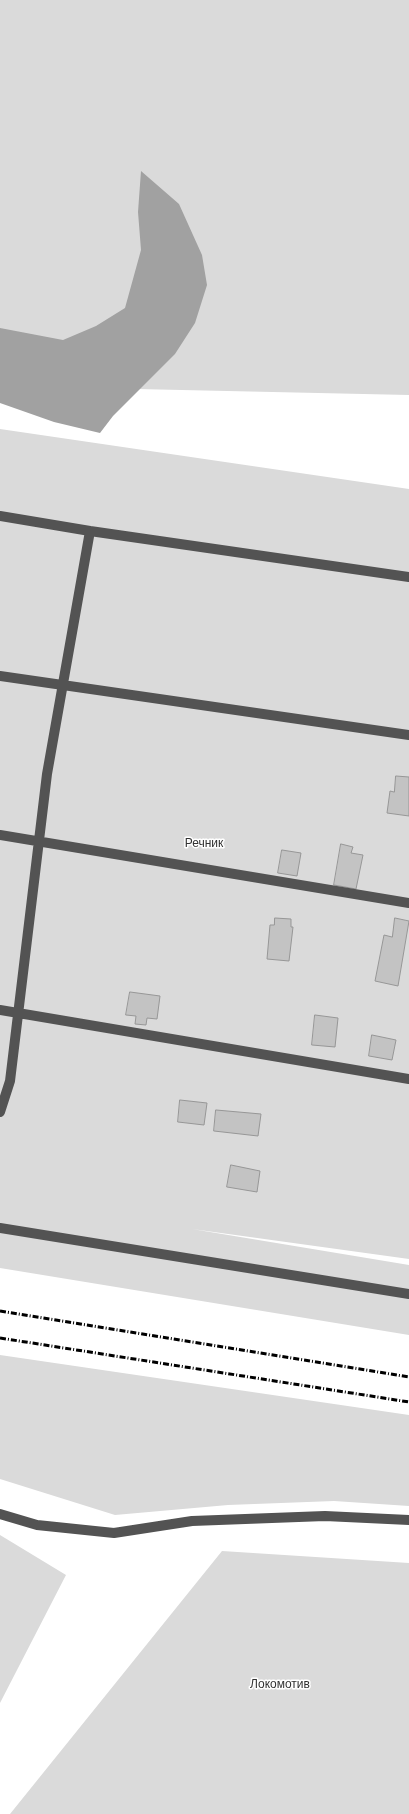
<!DOCTYPE html>
<meta charset="utf-8">
<style>
body{margin:0}
canvas{display:block;background:#fff}
</style>
<canvas width="409" height="1814"></canvas>
<script>
const context = document.querySelector('canvas').getContext('2d');
context.lineJoin = 'round';
function paint(path, color) {
  context.fillStyle = color;
  context.fill(path, 'evenodd');
}
function strokePath(path, color, width, dash) {
  context.strokeStyle = color;
  context.lineWidth = width;
  context.lineCap = dash ? 'butt' : 'round';
  context.setLineDash(dash || []);
  context.stroke(path);
}
function label(font, color, halo, rows, align = 'center') {
  context.font = font + ' Barlow,sans-serif';
  context.lineWidth = 3;
  context.setLineDash([]);
  context.textBaseline = 'middle';
  context.strokeStyle = halo;
  context.fillStyle = color;
  for (const [text, x, y, turn = 0] of rows) {
    context.save();
    context.translate(x, y);
    context.rotate((+turn || 0) * Math.PI / 180);
    context.textAlign = isNaN(turn) ? turn : align;
    if (halo) context.strokeText(text, 0, 0);
    context.fillText(text, 0, 0);
    context.restore();
  }
}
const green = new Path2D(`
 M0,0h409v395l-409,-9z
 M0,429l409,60v770l-217,-30 217,36v70l-409,-67z
 M0,1355l409,60v91l-75,-5 -106,4 -113,10 -115,-36z
 M0,1535l66,40 -66,128z
 M222,1551l187,12v251h-399z`);
const water = new Path2D(`
 M141,171l38,33 23,51 5,30 -12,38 -20,31 -62,62 -13,17 -46,-11 -54,-19v-75l63,12 33,-14 29,-18 16,-58 -3,-38z`);
const building = new Path2D(`
 M396,776l13,1v39l-22,-3 3,-22 4,1z
 M341,844l12,3 -2,6 12,2 -7,34 -22,-4z
 M282,850l19,3 -4,23 -19,-3z
 M275,918l16,1v8h2l-4,34 -22,-2 3,-34h4z
 M395,918l14,3 -11,65 -23,-5 9,-46 8,2z
 M130,992l30,4 -3,23 -10,-1 -1,7 -11,-1 1,-8 -10,-1z
 M315,1015l23,3 -3,29 -23,-2z
 M372,1035l24,5 -4,20 -23,-4z
 M180,1100l27,3 -3,22 -26,-3z
 M216,1110l45,4 -3,22 -44,-5z
 M231,1165l29,6 -3,21 -30,-5z`);
const minor = new Path2D(`
 M0,516l90,15 319,46
 M0,676l409,59
 M0,835l409,68
 M0,1010l409,69
 M0,1112l10,-31 37,-307 43,-243
 M0,1228l409,66
 M0,1514l37,11 77,8 78,-12 133,-5 84,4`);
const rail = new Path2D(`
 M0,1311l409,66
 M0,1338l409,64`);
const parkNames = [
 ["Речник",204,843],
 ["Локомотив",280,1684]
];
paint(green, '#dadada');
paint(water, '#a1a1a1');
paint(building, '#c3c3c3');
strokePath(building, '#979797', 1);
strokePath(minor, '#535353', 10);
strokePath(rail, '#000', 3, [6, 2, 1, 2]);
label('12px', '#313131', '#fff', parkNames);
</script>
